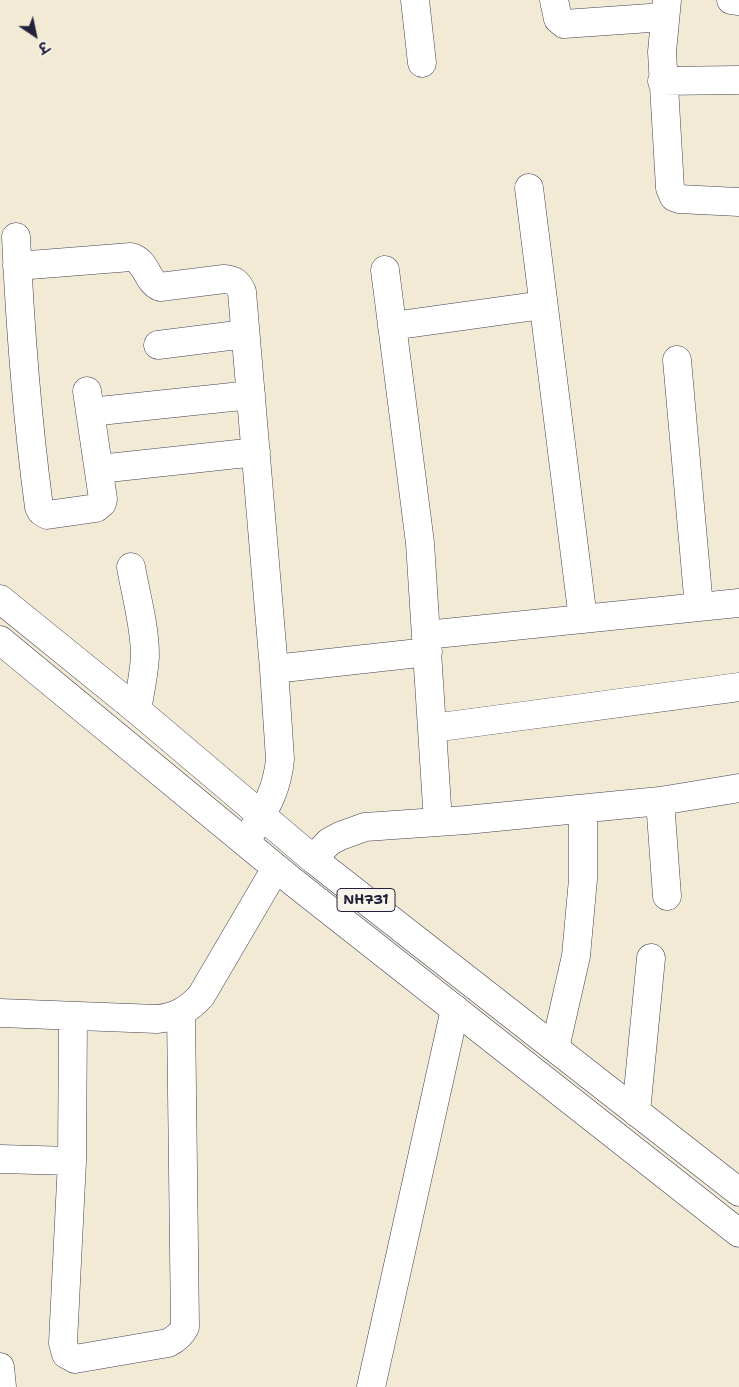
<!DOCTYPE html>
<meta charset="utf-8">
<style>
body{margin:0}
#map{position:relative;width:739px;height:1387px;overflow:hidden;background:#f3ead5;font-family:"Shantell Sans","Playpen Sans Deva",sans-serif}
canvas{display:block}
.north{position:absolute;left:10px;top:10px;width:50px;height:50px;-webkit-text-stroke:4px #f7f3e8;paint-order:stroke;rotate:146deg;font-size:14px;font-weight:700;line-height:20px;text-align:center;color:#22223b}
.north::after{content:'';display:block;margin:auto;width:18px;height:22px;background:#22223b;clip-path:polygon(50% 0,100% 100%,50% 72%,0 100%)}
</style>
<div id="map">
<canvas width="739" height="1387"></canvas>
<div class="north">उ</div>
</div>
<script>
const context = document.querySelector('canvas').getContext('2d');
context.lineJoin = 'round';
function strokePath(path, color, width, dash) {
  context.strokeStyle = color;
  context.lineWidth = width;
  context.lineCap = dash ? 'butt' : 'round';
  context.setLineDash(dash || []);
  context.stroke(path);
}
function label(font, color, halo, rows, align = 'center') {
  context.font = font + ' "Shantell Sans",sans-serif';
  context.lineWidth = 4;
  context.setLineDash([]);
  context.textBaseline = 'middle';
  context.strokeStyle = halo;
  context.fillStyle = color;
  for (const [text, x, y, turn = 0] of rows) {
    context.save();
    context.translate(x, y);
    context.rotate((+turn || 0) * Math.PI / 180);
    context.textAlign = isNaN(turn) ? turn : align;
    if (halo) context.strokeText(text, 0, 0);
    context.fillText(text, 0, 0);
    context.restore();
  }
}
const minor = new Path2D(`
 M415,0l7,63
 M554,0l4,19 6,5 100,-7
 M667,0l-5,52 8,136 4,9 5,2 60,3
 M731,0l8,1
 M662,81l77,-1
 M529,188l54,431
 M16,237c4,90 11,180 23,270l2,4 6,4 49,-7 6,-5 1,-4 -16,-108
 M17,266l114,-9c16,4 15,24 29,30l64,-8c10,1 14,3 18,13l32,377 6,90c-3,35 -18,54 -34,83
 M385,270l35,273 18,279
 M392,326l151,-21
 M158,345l87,-11
 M677,360l22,247
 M90,412l161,-17
 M99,469l157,-17
 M131,567c5,29 14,59 14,89 -1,19 -5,36 -8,54
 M426,635l313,-32
 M274,669l154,-17
 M433,728l306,-41
 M660,801l7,95
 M313,859l16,-17 11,-6 25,-9 101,-7 194,-19 79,-13
 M0,1013l157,6c19,-2 31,-9 44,-23l75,-128
 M73,1016l-1,145 -9,182 3,11 9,5 93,-16c8,-4 13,-8 17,-16l-4,-314
 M555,1048l21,-92 7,-77v-70
 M636,1112l15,-154
 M0,1159l72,2
 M0,1367l2,20
 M371,1387l84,-378`);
const highway = new Path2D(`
 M0,599l137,111 176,149 426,333
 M0,640l292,241 447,352`);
const shields = [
 [366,900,58]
];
const shieldNames = [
 ["NH731",366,900]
];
strokePath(minor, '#414052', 29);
strokePath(highway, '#414052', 29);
strokePath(minor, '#fff', 28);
strokePath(highway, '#fff', 28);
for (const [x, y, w] of shields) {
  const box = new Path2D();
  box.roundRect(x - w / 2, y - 11.5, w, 23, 4);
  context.fillStyle = '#f7f3e8';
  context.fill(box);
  strokePath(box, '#22223b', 1);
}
label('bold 14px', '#22223b', null, shieldNames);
</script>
